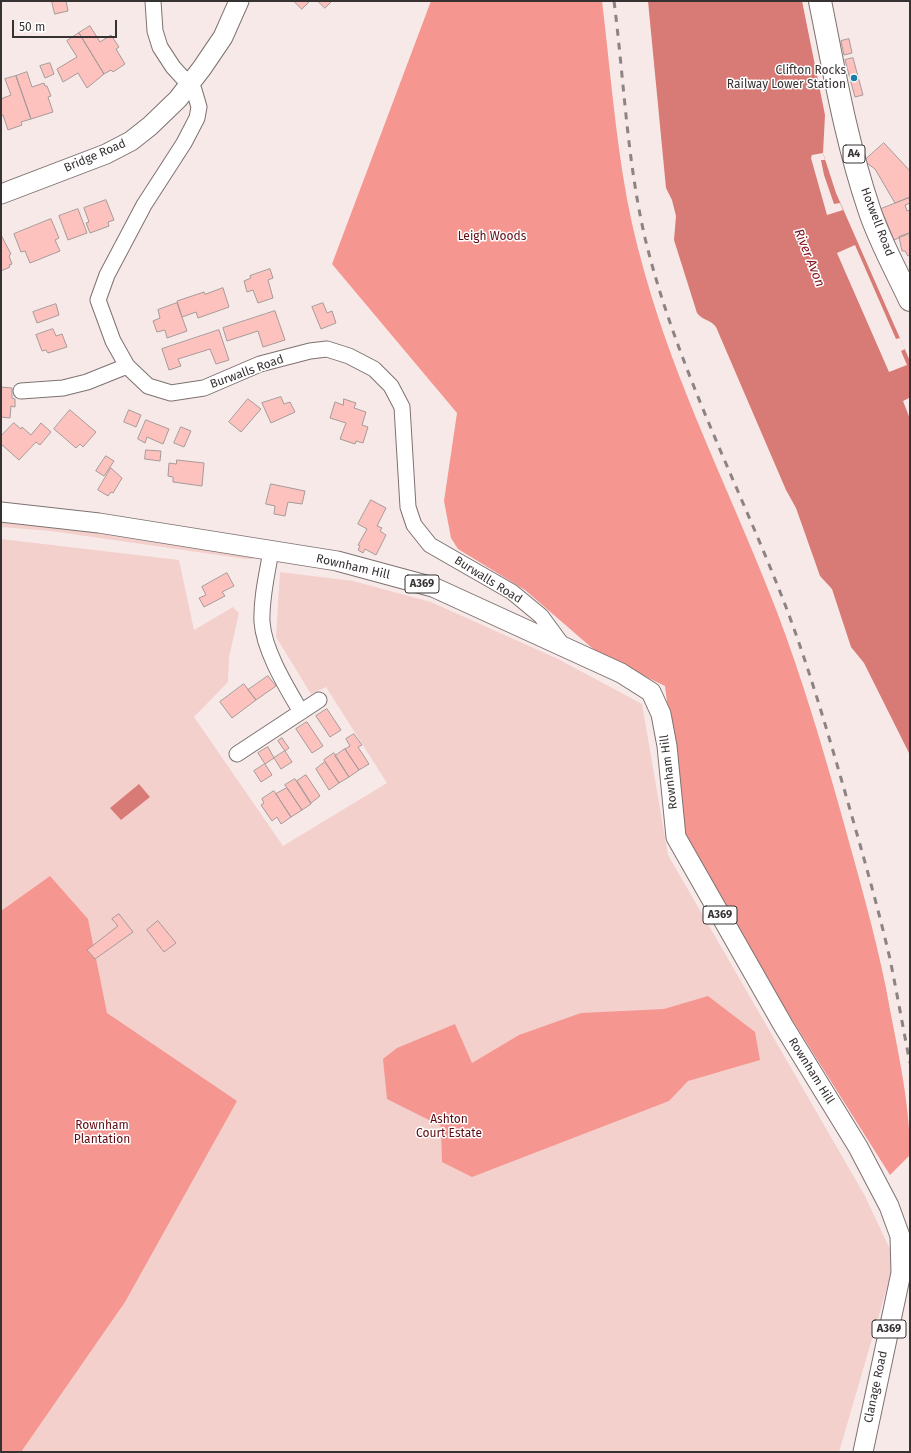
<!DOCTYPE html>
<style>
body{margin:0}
#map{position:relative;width:911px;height:1453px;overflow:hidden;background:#f6e9e7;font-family:"Fira Sans",sans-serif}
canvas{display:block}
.frame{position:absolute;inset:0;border:2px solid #373232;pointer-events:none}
.scale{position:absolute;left:12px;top:20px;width:105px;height:18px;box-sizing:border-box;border:2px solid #373232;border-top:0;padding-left:5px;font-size:12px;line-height:14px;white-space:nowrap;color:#373232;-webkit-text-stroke:3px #fff;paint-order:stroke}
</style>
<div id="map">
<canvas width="911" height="1453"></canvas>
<div class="frame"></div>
<div class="scale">50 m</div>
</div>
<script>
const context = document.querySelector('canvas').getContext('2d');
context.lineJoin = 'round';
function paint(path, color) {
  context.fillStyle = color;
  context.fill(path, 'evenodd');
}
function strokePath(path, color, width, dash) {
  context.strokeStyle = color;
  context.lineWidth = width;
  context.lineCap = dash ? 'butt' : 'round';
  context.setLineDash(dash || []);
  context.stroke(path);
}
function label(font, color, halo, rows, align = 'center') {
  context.font = font + ' "Fira Sans",sans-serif';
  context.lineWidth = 3;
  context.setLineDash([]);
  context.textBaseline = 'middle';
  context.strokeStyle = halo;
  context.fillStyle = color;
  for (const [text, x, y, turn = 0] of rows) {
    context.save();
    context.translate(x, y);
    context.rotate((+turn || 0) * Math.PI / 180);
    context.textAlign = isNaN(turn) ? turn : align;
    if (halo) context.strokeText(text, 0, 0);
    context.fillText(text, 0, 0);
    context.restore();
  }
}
const green = new Path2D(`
 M1,518l247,36 6,5h-8l-195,-28 -50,-4z
 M1,539l178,21 15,70 39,-23 6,6 -10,44 -1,25 -34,35 89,129 104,-63 -61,-96 -15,7 -35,-57 4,-65 73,9 78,21 127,57 84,45 26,151 197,341 30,64 -56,192h-838z`);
const forest = new Path2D(`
 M431,1h171c8,66 13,132 25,198 6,33 15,66 25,99 33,107 85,209 125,314 25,66 45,133 64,201 16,58 33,116 45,175 10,56 24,111 24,167l-20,20 -174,-276 -32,-65 -19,-148 -66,-32 -74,-64 -67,-41 -7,-11 -7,-37 13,-88 -125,-149z
 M50,876l38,43 19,94 130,88 -112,201 -104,150h-20v-541z
 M708,996l47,36 5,28 -72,21 -19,20 -197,76 -30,-15 -1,-36 -54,-27 -4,-40 14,-11 58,-24 17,39 47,-28 62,-22 83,-4z`);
const water = new Path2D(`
 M648,1h154l23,114 -2,38 13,40 74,168v394l-46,-92 -13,-16 -19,-58 -12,-13 -24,-68 -10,-18 -70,-163c-5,-7 -14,-7 -19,-14l-23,-73 2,-24 -4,-16 -6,-12z
 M139,784l11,13 -29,23 -11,-12z`);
const pier = new Path2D(`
 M823,153l2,7h-4l3,15 10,29 6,-1 3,7 -16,5 -16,-57 1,-3z
 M855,245l41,94 4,-1 5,11 -4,2 6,14 -18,7 -52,-119z
 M909,398l1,3v18l-7,-18z`);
const building = new Path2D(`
 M52,1h14l2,10 -13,3z
 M294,1h16l-8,8z
 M318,1h14l-7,7z
 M90,26l10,16 11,-7 8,12 -3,2 9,15 -12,8 -2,-2 -7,4 -25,-41z
 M79,33l25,41 -17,14 -9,-15 -15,9 -6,-13 20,-12 -10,-16z
 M849,39l3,14 -8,2 -3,-14z
 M853,58l10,37 -8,2 -10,-37z
 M50,63l4,11 -9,4 -5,-12z
 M27,72l5,15 12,-4 1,3h2l4,10 -3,1 5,15 -22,7 -15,-43z
 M16,76l15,43 -10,3 1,3 -14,5 -5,-15 -2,1v-17l10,-4 -6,-16z
 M884,143l26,28v26l-15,6 -20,-34 -11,-8z
 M909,198l1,5 -5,2 2,6 3,-1v23l-16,7 -13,-31z
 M106,200l8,20 -6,2 1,4 -19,7 -4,-10 3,-1 -5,-14z
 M78,209l9,24 -19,7 -9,-24z
 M51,219l8,19 -4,2 5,11 -30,12 -5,-12 -4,1 -7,-18z
 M910,233v22l-2,1 -3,-5h-3l-3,-14z
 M1,235l10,19 -2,2 3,8 -3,1 1,2 -9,4z
 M270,269l3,9 -5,2 5,18 -15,5 -5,-13 -6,2 -3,-11 7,-3 -1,-2z
 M223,288l6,19 -31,11 -2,-6 -14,5 -5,-16 27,-9 1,2z
 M177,303l10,28 -20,7 -2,-8 -8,2 -4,-11 7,-3 -2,-8z
 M323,303l4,10 5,-2 4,12 -15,6 -9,-22z
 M56,304l3,11 -22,8 -4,-11z
 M275,311l10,29 -22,7 -5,-16 -31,10 -4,-13z
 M53,329l3,7 6,-2 5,13 -19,6 -2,-3 -4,1 -6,-16z
 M219,330l10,30 -13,4 -6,-15 -32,10 3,7 -12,4 -7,-21z
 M1,387l11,1v10l3,1v8l-4,-1 -1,12 -9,-1z
 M281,397l3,7 6,-2 5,10 -24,11 -9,-20z
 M248,399l13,10 -20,23 -12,-10z
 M344,399l12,4 -2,5 12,4 -4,13 6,2 -5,16 -7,-2 -1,3 -15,-5 6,-16 -16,-5 5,-16 8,3z
 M70,410l26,22 -13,15 -3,-3 -4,4 -22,-19z
 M129,410l12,5 -5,12 -12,-5z
 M146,420l23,9 -6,15 -16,-7 -2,6 -7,-4z
 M14,423l7,6 1,-2 9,8 10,-12 10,9 -11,13 -4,-3 -17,18 -18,-16v-8z
 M181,427l10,4 -7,16 -10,-4z
 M146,450l15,1 -1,10 -15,-2z
 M106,456l8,5 -10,15 -8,-5z
 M177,460l27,3 -2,23 -29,-4v-5l-5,-1 1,-13 7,1z
 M111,468l11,10 -9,15 -2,-1 -3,4 -10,-6z
 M271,484l34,7 -3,13 -14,-2 -3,14 -11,-2 1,-8 -9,-2z
 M371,500l15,8 -9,18 5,2 -2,3 6,4 -10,20 -11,-6 -2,4 -5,-3 2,-4 -2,-1 9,-16 -9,-5z
 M227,573l7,13 -12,6 3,4 -21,11 -5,-9 7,-3 -4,-8z
 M268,676l8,10 -20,14 -8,-10z
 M244,684l12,16 -24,18 -12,-16z
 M327,709l14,21 -11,7 -14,-21z
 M307,722l16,24 -11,7 -16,-24z
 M354,734l8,11 -4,2 11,17 -10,6 -14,-21 5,-3 -4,-7z
 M282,738l7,10 -4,3 -7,-10z
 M268,747l6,11 -9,6 -7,-11z
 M345,749l14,21 -10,7 -14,-21z
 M285,751l7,11 -11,7 -7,-11z
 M334,753l15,24 -10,6 -15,-23z
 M325,762l14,21 -10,7 -13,-21z
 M265,764l7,11 -11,7 -7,-11z
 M306,775l14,21 -9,7 -14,-22z
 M295,779l16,25 -9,6 -17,-25z
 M287,788l15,22 -11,7 -15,-23z
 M274,791l17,26 -10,7 -4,-7 -5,4 -11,-16 3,-2 -2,-4z
 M119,914l14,18 -38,27 -8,-9 31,-24 -6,-7z
 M158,921l18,22 -12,9 -17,-22z`);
const minor = new Path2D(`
 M153,1l2,30 5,16 13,20 21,23 5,17 -2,11 -13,25 -40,62 -37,70 -9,25 15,41 14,25 21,20 23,7 33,-5 56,-24 50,-13 17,-2 22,7 25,13 17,17 11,21 6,100 6,18 16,20 82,47 29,24 22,30
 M21,391l42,-3 24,-6 40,-16
 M271,551c-4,23 -10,48 -9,71 2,29 25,66 39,90
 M237,754l82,-54`);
const major = new Path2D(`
 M1,194l105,-40 25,-13 19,-15 28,-27 24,-31 21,-31 16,-36
 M1,512l98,11 238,38 96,26 188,86 30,19 10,22 6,32 9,91 107,188 75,122 31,59 11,30 1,37 -38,179`);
const highway = new Path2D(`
 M820,1c14,69 26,140 49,208 10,31 27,61 41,91`);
const rail = new Path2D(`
 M614,1c10,79 13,159 31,237 31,128 94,247 141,369 23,61 41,123 59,185 16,56 32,111 45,167 7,34 13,69 20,104`);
const markers = [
 [854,78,4,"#1a7ca8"]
];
const shields = [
 [854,154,22],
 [422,584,34],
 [720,915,34],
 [889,1329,34]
];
const shieldNames = [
 ["A4",854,154],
 ["A369",422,584],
 ["A369",720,915],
 ["A369",889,1329]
];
const poiNames = [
 ["Clifton Rocks",846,71],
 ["Railway Lower Station",846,85]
];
const streetNames = [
 ["Bridge Road",95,156,-23],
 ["Hotwell Road",877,222,69],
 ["Burwalls Road",247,372,-20],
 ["Rownham Hill",353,567,13],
 ["Burwalls Road",488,580,32],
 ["Rownham Hill",669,772,-97],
 ["Rownham Hill",811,1071,58],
 ["Clanage Road",876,1387,-78]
];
const parkNames = [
 ["Leigh Woods",492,237],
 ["Ashton",449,1120],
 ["Court Estate",449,1134],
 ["Rownham",102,1126],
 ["Plantation",102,1140]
];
const waterNames = [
 ["River Avon",809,258,68]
];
paint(green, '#f4d0cc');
paint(forest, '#f59690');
paint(water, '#d87b76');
paint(pier, '#f6e9e7');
paint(building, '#fdc2bd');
strokePath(building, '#a69a99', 1);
strokePath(minor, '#7e7271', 17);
strokePath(major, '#7e7271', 21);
strokePath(highway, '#7e7271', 24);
strokePath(minor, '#fff', 15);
strokePath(major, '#fff', 19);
strokePath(highway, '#fff', 22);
strokePath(rail, '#8c8382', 3, [7, 7]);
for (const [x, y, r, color] of markers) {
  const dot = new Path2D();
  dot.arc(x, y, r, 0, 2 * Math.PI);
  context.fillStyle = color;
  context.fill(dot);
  strokePath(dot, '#fff', 1.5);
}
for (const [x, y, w] of shields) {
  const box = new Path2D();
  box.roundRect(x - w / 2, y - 9, w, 18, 3);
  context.fillStyle = '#fff';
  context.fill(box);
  strokePath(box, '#373232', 1);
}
label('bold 11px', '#373232', null, shieldNames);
label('12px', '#373232', '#fff', poiNames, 'right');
label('12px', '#373232', '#fff', streetNames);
label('12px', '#600b11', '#fff', parkNames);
label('italic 13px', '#7e0b17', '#fff', waterNames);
</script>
